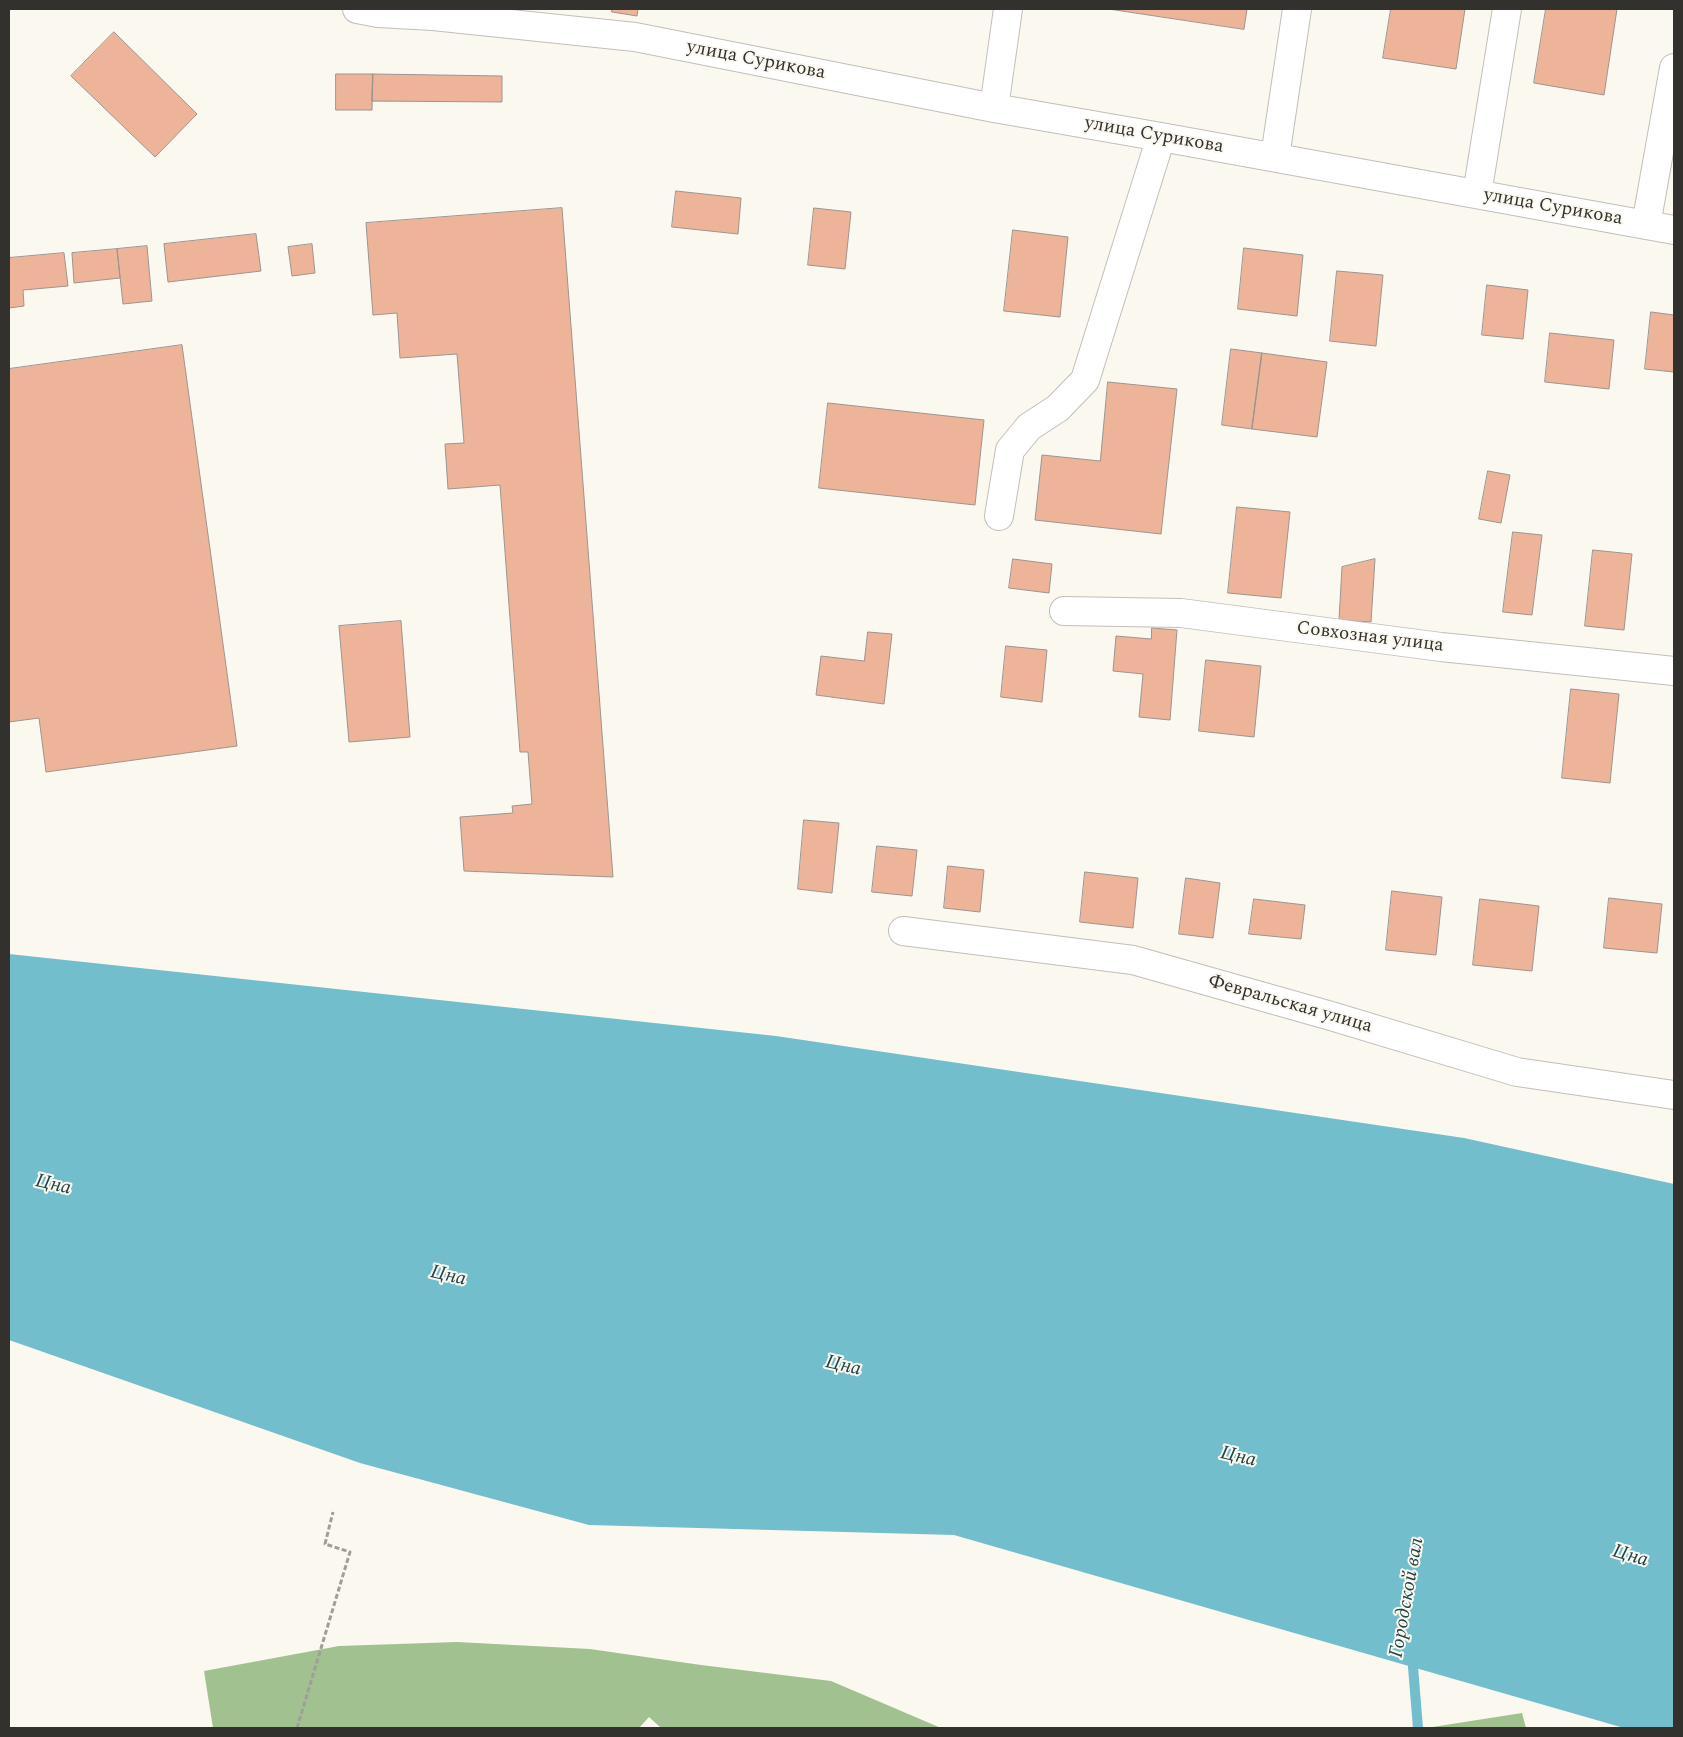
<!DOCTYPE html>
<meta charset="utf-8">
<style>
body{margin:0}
#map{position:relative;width:1683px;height:1737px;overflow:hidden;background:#fbf8f0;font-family:Spectral,serif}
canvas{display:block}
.frame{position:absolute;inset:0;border:10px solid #32312e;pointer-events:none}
</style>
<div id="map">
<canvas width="1683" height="1737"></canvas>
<div class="frame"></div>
</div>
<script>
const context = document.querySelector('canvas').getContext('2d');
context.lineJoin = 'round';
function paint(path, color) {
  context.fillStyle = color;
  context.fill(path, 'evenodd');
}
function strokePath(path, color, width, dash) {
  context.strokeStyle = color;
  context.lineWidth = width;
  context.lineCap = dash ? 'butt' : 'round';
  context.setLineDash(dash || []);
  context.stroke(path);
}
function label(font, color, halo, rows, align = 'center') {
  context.font = font + ' Spectral,serif';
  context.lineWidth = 4;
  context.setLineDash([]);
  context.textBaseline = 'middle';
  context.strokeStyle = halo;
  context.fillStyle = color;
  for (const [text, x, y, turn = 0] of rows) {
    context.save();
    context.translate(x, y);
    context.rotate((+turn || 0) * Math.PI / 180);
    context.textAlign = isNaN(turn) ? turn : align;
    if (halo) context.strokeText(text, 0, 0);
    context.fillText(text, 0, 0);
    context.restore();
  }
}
const forest = new Path2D(`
 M457,1642l133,7 111,16 130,16 110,47h-280l-12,-11 -10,11h-426l-9,-57 135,-25z
 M1522,1713l4,15h-100z`);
const water = new Path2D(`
 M9,954l767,82 688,102 210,46v544h-50l-670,-193 -365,-10 -229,-62 -351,-123z`);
const stream = new Path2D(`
 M1412,1655l6,73`);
const building = new Path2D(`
 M612,9h26l-1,7 -25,-4z
 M1109,9h138l-3,20z
 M1391,9h74l-9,60 -73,-11z
 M1546,9h71l-13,86 -70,-12z
 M114,32l83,82 -42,43 -84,-81z
 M336,74h37l-1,36h-36z
 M373,74l129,2v26l-130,-1z
 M676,191l65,7 -3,36 -66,-7z
 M562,208l51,669 -149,-6 -4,-54 53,-4 -1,-7 20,-2 -4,-52h-8l-20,-267 -52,4 -3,-45 19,-1 -7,-89 -57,4 -3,-45 -24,2 -7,-92z
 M814,208l37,4 -6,57 -37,-4z
 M1013,230l55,7 -8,80 -56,-6z
 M256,234l5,37 -93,11 -4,-38z
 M312,244l3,29 -23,3 -4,-29z
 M147,246l5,55 -29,3 -6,-55z
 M1244,248l59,7 -6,61 -59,-7z
 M117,249l3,29 -46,5 -2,-30z
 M64,253l4,33 -45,4 1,16 -15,2v-50z
 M1337,271l46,4 -7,71 -46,-5z
 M1487,285l41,5 -5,49 -41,-4z
 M1651,312l23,3v57l-29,-3z
 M1550,333l64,7 -5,49 -64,-7z
 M182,345l55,401 -191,26 -7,-54 -30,4v-353z
 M1231,349l31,4 -10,76 -30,-4z
 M1262,353l65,9 -10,75 -65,-8z
 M1108,382l69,7 -16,145 -126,-14 7,-65 58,6z
 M828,403l156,17 -9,85 -156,-17z
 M1488,471l22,4 -9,48 -22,-4z
 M1237,507l53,5 -9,86 -53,-5z
 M1513,532l29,3 -10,80 -29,-3z
 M1593,550l39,4 -8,76 -39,-4z
 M1013,559l39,5 -3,29 -40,-5z
 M1375,559l-4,63 -32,-2 3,-53z
 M401,621l9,116 -61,5 -10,-116z
 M1152,628l25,2 -7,90 -31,-3 4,-43 -30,-3 3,-35 35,3z
 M868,632l24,2 -8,70 -68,-9 5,-39 43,5z
 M1006,646l41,4 -5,52 -41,-5z
 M1206,660l55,6 -7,71 -55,-6z
 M1571,689l48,5 -9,89 -48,-5z
 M804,820l35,3 -7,70 -34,-4z
 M877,846l40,4 -5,46 -40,-4z
 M948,866l36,4 -4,42 -36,-4z
 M1085,872l53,6 -5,50 -53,-6z
 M1186,878l34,5 -7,55 -34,-4z
 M1392,891l50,6 -6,58 -50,-5z
 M1609,898l53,6 -5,49 -53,-5z
 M1254,899l51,6 -4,34 -52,-5z
 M1480,899l59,7 -7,65 -59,-6z`);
const path = new Path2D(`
 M297,1728l53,-176 -25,-8 8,-32`);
const minor = new Path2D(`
 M357,9l21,4 55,3 202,21 359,71 167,29 513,93
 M994,108l14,-99
 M1275,157l22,-148
 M1477,194l30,-185
 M1646,225l28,-157
 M999,516l11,-66 19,-23 29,-19 27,-28 76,-243
 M1064,611l117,2 260,34 233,24
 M903,931l230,29 198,56 186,56 157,23`);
const streetNames = [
 ["улица Сурикова",756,61,11],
 ["улица Сурикова",1154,136,10],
 ["улица Сурикова",1553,208,10],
 ["Совхозная улица",1370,638,7],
 ["Февральская улица",1290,1005,16]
];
const waterNames = [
 ["Цна",53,1186,13],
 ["Цна",448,1277,13],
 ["Цна",843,1367,13],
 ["Цна",1238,1458,13],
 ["Цна",1630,1557,16],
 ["Городской вал",1408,1598,-80]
];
paint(forest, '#a1c190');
paint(water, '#73becc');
strokePath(stream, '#73becc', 10);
paint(building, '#eeb49a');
strokePath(building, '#9c9490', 1);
strokePath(minor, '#c2bfb8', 30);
strokePath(path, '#a09e99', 3, [5, 2.5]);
strokePath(minor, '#fff', 28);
label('19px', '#32312e', '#fbf8f0', streetNames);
label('italic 20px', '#1e4249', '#fbf8f0', waterNames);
</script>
